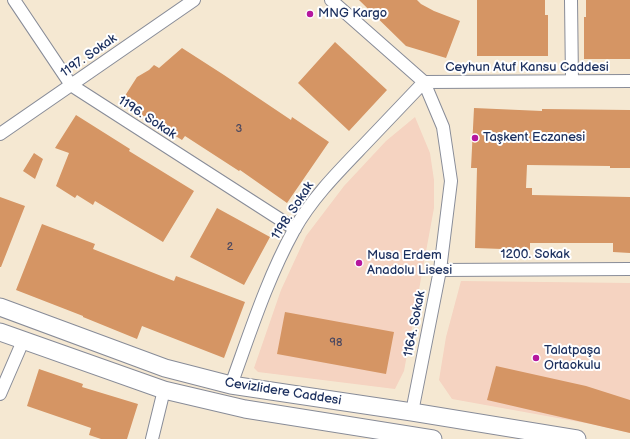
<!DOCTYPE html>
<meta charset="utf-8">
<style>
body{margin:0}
canvas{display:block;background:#f5e8d2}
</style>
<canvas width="630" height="439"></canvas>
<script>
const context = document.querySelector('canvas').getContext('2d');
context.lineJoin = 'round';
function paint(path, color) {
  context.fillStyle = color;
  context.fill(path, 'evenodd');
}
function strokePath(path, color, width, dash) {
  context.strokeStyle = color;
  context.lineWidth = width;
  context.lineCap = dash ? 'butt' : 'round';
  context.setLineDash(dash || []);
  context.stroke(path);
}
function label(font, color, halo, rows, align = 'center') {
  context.font = font + ' "Balsamiq Sans",sans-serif';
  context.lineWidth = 4;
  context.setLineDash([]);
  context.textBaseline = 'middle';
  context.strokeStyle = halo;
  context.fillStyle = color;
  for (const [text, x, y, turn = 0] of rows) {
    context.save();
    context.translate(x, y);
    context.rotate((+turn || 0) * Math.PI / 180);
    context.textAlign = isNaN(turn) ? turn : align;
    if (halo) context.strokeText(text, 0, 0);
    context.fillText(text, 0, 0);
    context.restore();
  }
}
const built = new Path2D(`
 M415,117l15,36 4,27v28l-30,163 -9,18 -137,-17 -4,-4 27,-78 25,-54 38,-50 42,-45z
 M461,281l169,2v150l-39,-9 -139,-25 -13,-19 7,-43z`);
const building = new Path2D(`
 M359,0h58l4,4 13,7 26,10 -14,37 -40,-12z
 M477,0h68v15h3v41h-71z
 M586,0h44v59h-46v-42h2z
 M335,42l52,48 -38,41 -51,-48z
 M182,48l42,27 67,45 1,-3 37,25 -42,61 -47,-33 -1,1 -54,-35 -3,4 -61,-38 16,-25 12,-7 5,-5 5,3z
 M474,108l68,3v-2l88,1v58h-20v-2l-83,-1 -1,23h6v7l98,2v56l-17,-1v-9h-83v7l-55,-2 2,-80h-6z
 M76,115l54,34 -1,2 65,40 -31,51 -68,-41 -2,4 -16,-10 -2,3 -19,-12 13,-33 -14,-5z
 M34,153l9,6 -8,20 -12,-8z
 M0,197l25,9 -24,61h-1z
 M217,208l53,29 -26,48 -54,-28z
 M42,224l53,20 -2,5 81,32 2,-5 69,26 -21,56 -82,-32 -5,13 -54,-22v-1l-67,-26z
 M285,312l109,20 -8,42 -109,-20z
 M496,366l90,20 44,14v33l-143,-33z
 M39,369l44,15 -1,3 56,17 -11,35h-26l-12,-4 2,-7 -64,-22z`);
const street = new Path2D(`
 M14,0l57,85 224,144
 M331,0l93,82 19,45 8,54 -11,89 -28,142
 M571,0l1,81
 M0,134l194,-134
 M440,270l190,-1
 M231,385c19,-52 36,-106 63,-155 18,-32 44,-58 69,-84 20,-21 41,-43 61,-64l206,-1
 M0,394l23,-53
 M152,439l12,-49`);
const secondary = new Path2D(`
 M0,307l165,61 66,17 181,27 165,27
 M0,332l164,58 81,19 188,30`);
const markers = [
 [310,14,4,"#b5179e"],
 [475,138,4,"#b5179e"],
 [359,263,4,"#b5179e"],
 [536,358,4,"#b5179e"]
];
const numberNames = [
 ["3",239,129],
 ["2",230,247],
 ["98",336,343]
];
const poiNames = [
 ["MNG Kargo",318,14],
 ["Taşkent Eczanesi",483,138],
 ["Musa Erdem",367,256],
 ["Anadolu Lisesi",367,271],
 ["Talatpaşa",544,351],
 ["Ortaokulu",544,366]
];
const streetNames = [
 ["1197. Sokak",89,56,-35],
 ["Ceyhun Atuf Kansu Caddesi",527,68],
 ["1196. Sokak",147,118,33],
 ["1198. Sokak",293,211,-57],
 ["1200. Sokak",535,255],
 ["1164. Sokak",415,324,-79],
 ["Cevizlidere Caddesi",283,392,9]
];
paint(built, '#f5d3c1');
paint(building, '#d59564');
strokePath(street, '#888c98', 14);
strokePath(secondary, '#888c98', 19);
strokePath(street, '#fff', 12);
strokePath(secondary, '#fff', 17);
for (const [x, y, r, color] of markers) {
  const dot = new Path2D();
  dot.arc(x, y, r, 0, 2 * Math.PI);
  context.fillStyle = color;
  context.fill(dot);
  strokePath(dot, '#fff', 1.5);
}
label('11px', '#4a4860', null, numberNames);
label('13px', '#1b2f5e', '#fff', poiNames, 'left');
label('13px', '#1b2f5e', '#fff', streetNames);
</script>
